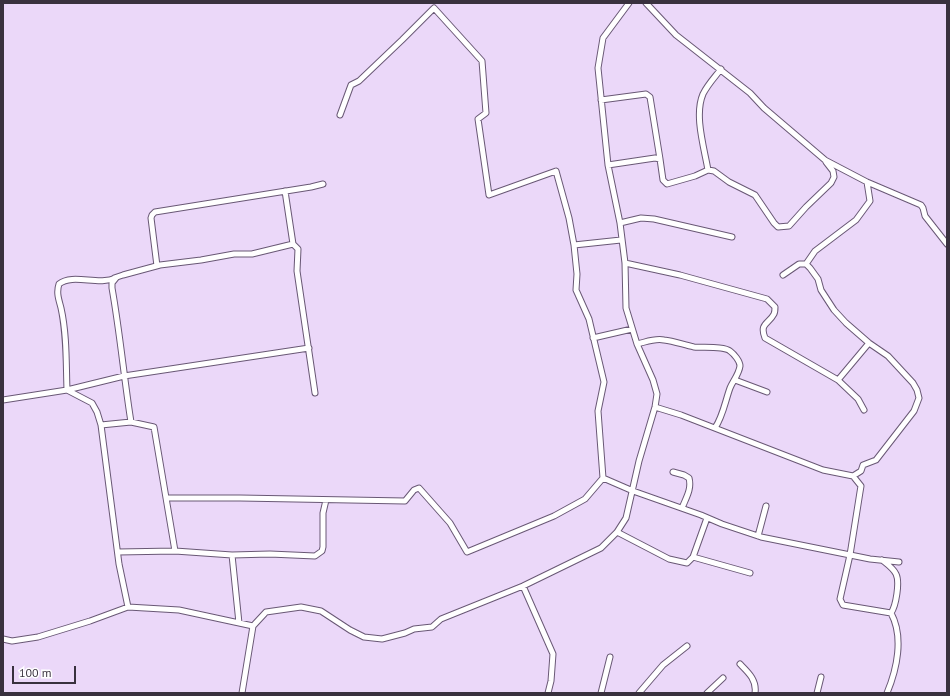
<!DOCTYPE html>
<style>
body{margin:0}
#map{position:relative;width:950px;height:696px;overflow:hidden;background:#ebd8f9;font-family:"PT Sans",sans-serif}
canvas{display:block}
.frame{position:absolute;inset:0;border:4px solid #39313e;pointer-events:none}
.scale{position:absolute;left:12px;top:666px;width:64px;height:18px;box-sizing:border-box;border:2px solid #39313e;border-top:0;padding-left:5px;font-size:12px;line-height:14px;white-space:nowrap;color:#39313e;-webkit-text-stroke:3px #fff;paint-order:stroke}
</style>
<div id="map">
<canvas width="950" height="696"></canvas>
<div class="frame"></div>
<div class="scale">100 m</div>
</div>
<script>
const context = document.querySelector('canvas').getContext('2d');
context.lineJoin = 'round';
function strokePath(path, color, width, dash) {
  context.strokeStyle = color;
  context.lineWidth = width;
  context.lineCap = dash ? 'butt' : 'round';
  context.setLineDash(dash || []);
  context.stroke(path);
}
const street = new Path2D(`
 M646,3l30,32 74,58 14,15 61,52 42,22 54,23 2,3 2,8 22,28
 M601,100l45,-6 4,3 10,62
 M608,165l47,-7 5,1 3,21 4,4 28,-8 13,-6 6,1 15,11 26,13 19,28 4,4 11,-1 17,-19 25,-24 3,-6 -1,-6 -7,-9
 M708,170c-4,-23 -14,-55 -5,-76 5,-10 12,-17 18,-25
 M285,191l8,53 5,5 -1,22 18,122
 M620,223l21,-5 13,1 78,18
 M574,245l47,-5
 M625,263l55,12 87,24 8,8c0,2 0,5 -1,7 -5,10 -15,9 -9,24l73,42 20,19 6,11
 M806,264l9,-13 41,-31 14,-19 -3,-19
 M157,266l-6,-48 1,-3 3,-3 156,-25 12,-3
 M783,275l16,-11h7l4,4 8,11 3,11 13,20 12,13 23,20 19,13 25,27 4,7 2,8 -5,13 -38,49 -13,5 -2,6 -8,5
 M116,278c-18,8 -43,-5 -57,6 -3,9 0,16 2,24 6,27 5,55 6,82l57,-14 185,-28
 M593,338l39,-9
 M637,344c9,-2 18,-6 27,-4 10,1 20,5 30,7 9,1 30,-1 36,4 4,3 10,10 10,15 -1,8 -7,15 -10,22 -5,14 -7,28 -15,40
 M735,380l32,12
 M838,380l31,-37
 M3,400l64,-10 25,13 5,9 4,13 18,139 9,43
 M655,407l26,8 142,55 30,6 8,10 -1,6 -10,63 -10,44 3,6 48,8c5,-7 9,-31 5,-39 -3,-6 -9,-10 -14,-14
 M131,422c-7,-44 -11,-89 -19,-134v-5l4,-5h-2l9,-3 37,-10 41,-5 33,-6h18l41,-10
 M101,425l30,-3 23,5 21,124
 M673,472l11,3 5,3c3,11 -3,20 -7,30
 M603,478l30,13 68,24 21,9 39,13 109,22 29,3
 M166,498h74l165,3 9,-11 5,-2 31,35 17,29 87,-36 31,-17 18,-21 -5,-67 6,-29 -15,-63 -13,-29 1,-16 -3,-29 -5,-27 -13,-47 -67,24 -11,-76 8,-6 -4,-52 -48,-53 -32,32 -43,41 -8,4 -11,30
 M617,532l52,27 18,4 6,-6 14,-39
 M758,536l8,-30
 M118,552l57,-1 57,4 38,-1 45,2 7,-5 1,-4v-34l3,-13
 M232,555l7,68
 M693,557l57,16
 M523,586l30,68 -2,27 -3,12
 M3,639l9,2 26,-4 52,-16 38,-14 51,3 74,16
 M740,664c8,8 17,16 15,29
 M242,693l11,-67 13,-14 35,-5 20,4 29,19 14,7 18,2 23,-6 9,-4 18,-2 9,-8 82,-33 78,-38 16,-16 9,-14 13,-57 16,-54 2,-13 -4,-14 -16,-36 -11,-36 -1,-45 -5,-40 -12,-58 -10,-97 5,-30 26,-35
 M601,693l9,-36
 M639,693l24,-28 24,-19
 M707,693l16,-15
 M817,693l4,-16
 M887,693c10,-24 17,-56 4,-80`);
strokePath(street, '#695875', 7);
strokePath(street, '#fff', 5);
</script>
